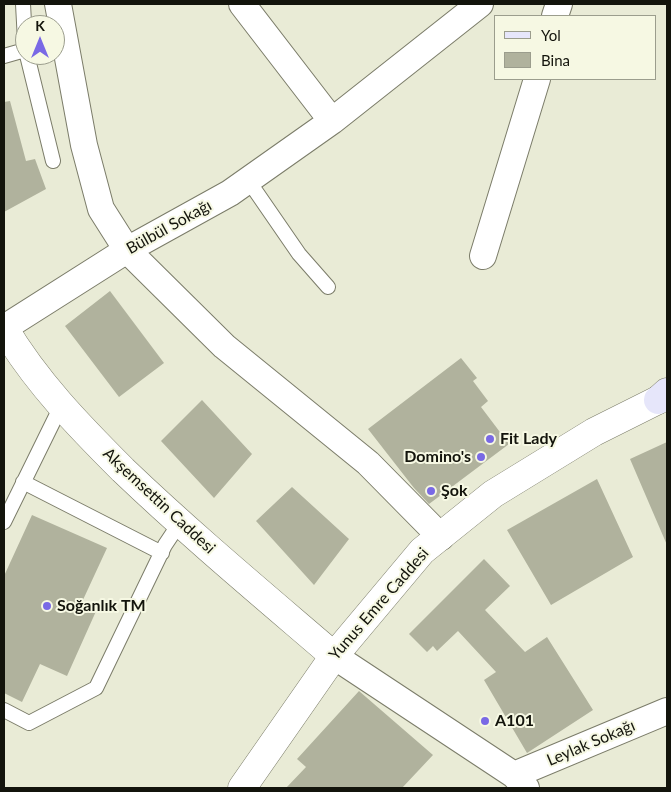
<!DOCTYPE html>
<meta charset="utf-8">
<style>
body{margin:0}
#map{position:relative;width:671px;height:792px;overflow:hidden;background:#e9ebd6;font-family:Lato,sans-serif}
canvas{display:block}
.frame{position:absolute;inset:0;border:5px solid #13140c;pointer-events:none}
.legend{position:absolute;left:494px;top:15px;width:162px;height:65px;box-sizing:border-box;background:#f6f8e3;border:1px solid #9b9d8d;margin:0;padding:6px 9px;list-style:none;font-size:15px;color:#13140c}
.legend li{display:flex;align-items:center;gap:10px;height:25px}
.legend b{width:25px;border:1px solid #9b9d8d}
.north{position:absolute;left:15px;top:15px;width:50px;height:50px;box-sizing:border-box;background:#f6f8e3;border:1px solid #9b9d8d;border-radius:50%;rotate:0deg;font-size:14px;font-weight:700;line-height:20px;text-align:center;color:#13140c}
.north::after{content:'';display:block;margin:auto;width:18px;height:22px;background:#7969e5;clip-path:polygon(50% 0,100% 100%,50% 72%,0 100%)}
</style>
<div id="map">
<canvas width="671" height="792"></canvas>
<div class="frame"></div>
<ul class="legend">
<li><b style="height:6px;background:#e6e6fa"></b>Yol</li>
<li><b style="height:14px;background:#b0b29d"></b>Bina</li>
</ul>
<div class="north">K</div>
</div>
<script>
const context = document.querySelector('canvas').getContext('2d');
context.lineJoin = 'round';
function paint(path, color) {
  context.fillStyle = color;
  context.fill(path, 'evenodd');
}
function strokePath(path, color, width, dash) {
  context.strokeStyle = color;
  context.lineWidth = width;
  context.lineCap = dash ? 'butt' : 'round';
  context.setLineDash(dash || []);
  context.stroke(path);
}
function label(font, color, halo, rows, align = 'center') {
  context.font = font + ' Lato,sans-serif';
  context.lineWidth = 4;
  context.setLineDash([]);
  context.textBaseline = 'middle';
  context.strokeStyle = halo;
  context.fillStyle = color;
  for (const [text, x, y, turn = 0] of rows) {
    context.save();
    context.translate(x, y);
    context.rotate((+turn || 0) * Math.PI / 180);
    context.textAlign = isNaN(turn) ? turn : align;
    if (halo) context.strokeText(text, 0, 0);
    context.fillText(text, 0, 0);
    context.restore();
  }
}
const building = new Path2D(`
 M10,101l16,60 9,-2 11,30 -42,23v-110z
 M110,291l54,72 -45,34 -54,-71z
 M461,358l16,20 -4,3 15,20 -7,6 28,37 -80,60 -15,-16 -46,-59z
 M202,400l50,54 -38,44 -53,-57z
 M667,442v103l-37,-86z
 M597,479l36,78 -82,48 -44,-75z
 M292,487l57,52 -35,46 -58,-64z
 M32,515l75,33 -25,54 15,7 -30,67 -27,-12 -18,38 -18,-9v-117z
 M484,559l26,27 -25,24 40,42 22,-15 46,73 -66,43 -43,-73 12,-8 -38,-41 -21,20 -4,-5 -6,6 -18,-18z
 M359,691l74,64 -31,33h-116l20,-21 -9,-8z`);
const service = new Path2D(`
 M23,4l2,37
 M27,55l26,106
 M4,56l21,-6
 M248,180l51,74 29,33
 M23,482l139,71
 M4,522l57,-116
 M4,710l25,13 67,-35 69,-143 14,-21`);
const minor = new Path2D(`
 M58,4l26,141 17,64 26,41 97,96 144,117 73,74
 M242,4l90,117
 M555,16l4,-12
 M483,256l54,-177
 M4,328l123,-78 103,-57 102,-72 148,-117
 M334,656l180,119 12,13
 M514,775l153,-64`);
const tertiary = new Path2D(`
 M4,328c32,54 75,98 119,142 68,65 140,125 211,186
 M242,788l92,-132 88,-105 71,-57 101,-62 64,-32`);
const secondary = new Path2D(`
 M658,400l9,-8`);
const markers = [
 [490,439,5,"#7969e5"],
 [481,457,5,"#7969e5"],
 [431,491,5,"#7969e5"],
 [47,606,5,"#7969e5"],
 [485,721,5,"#7969e5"]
];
const streetNames = [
 ["Bülbül Sokağı",169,227,-29],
 ["Akşemsettin Caddesi",159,501,43],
 ["Yunus Emre Caddesi",379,604,-49],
 ["Leylak Sokağı",591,743,-23]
];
const poiNames = [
 ["Fit Lady",500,439],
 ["Domino's",471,457,"right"],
 ["Şok",441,491],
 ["Soğanlık TM",57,606],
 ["A101",495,721]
];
paint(building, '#b0b29d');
strokePath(service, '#7b7c69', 16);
strokePath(minor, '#7b7c69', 28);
strokePath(tertiary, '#7b7c69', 29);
strokePath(secondary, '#7b7c69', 29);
strokePath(service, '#fff', 14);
strokePath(minor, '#fff', 26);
strokePath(tertiary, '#fff', 28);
strokePath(secondary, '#e6e6fa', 28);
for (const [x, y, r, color] of markers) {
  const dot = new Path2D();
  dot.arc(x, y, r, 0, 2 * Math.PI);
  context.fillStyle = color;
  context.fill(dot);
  strokePath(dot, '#f6f8e3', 2);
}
label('16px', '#13140c', '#f6f8e3', streetNames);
label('bold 16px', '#13140c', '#f6f8e3', poiNames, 'left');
</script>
